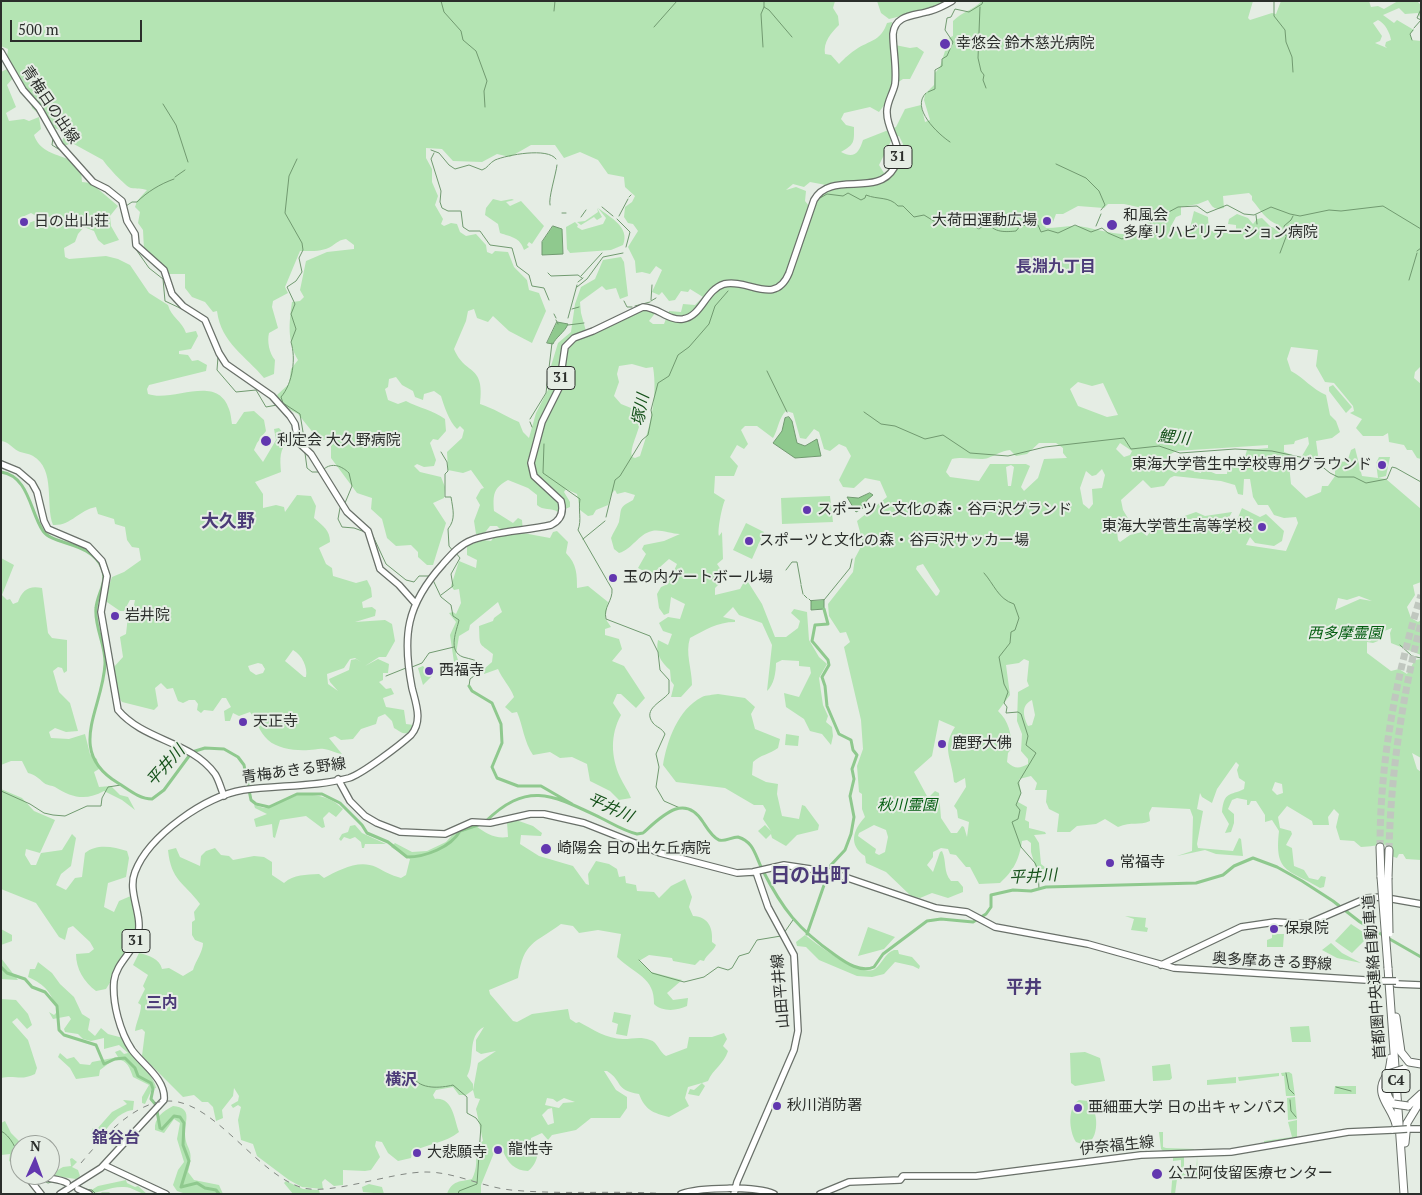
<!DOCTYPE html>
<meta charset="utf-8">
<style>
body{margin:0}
#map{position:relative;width:1422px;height:1195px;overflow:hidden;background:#e5ede4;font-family:"PT Serif",serif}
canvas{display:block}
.frame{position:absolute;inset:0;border:2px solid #2b2e2b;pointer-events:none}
.north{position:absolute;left:10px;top:1135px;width:50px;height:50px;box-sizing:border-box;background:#e5ede4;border:1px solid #9ba19a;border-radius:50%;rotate:2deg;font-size:14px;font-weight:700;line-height:20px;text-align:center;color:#2b2e2b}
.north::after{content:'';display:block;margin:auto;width:18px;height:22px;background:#6237af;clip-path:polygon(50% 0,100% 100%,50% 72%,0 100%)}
.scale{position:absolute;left:10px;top:20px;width:132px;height:22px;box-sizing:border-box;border:2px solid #2b2e2b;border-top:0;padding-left:6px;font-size:15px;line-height:18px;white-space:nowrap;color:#2b2e2b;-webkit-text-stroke:4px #e5ede4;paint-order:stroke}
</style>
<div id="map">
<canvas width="1422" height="1195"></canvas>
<div class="frame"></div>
<div class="north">N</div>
<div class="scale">500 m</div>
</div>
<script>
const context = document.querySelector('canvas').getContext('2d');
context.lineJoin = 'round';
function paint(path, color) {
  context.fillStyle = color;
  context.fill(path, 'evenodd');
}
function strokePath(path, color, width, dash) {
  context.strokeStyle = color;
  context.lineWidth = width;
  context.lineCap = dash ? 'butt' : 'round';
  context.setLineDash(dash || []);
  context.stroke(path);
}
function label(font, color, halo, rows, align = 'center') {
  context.font = font + ' "PT Serif","Noto Sans JP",serif';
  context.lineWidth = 4;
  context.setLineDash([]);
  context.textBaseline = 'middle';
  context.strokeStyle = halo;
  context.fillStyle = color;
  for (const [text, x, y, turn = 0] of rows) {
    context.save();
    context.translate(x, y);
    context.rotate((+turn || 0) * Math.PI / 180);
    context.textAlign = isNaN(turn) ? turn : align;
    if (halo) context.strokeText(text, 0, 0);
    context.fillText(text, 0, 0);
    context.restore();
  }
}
const green = new Path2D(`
 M1,1h834l-2,7 5,8 1,9c-8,8 -16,17 -14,29l6,1 8,9c6,-6 11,-11 19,-16 14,-8 23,-8 29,-25l5,-1 -1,10 4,13 15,3 7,-1 7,5 -14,27h-7l-6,4 -4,15 -5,2 -9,12 -9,-5 -26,6 -3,6 5,6 8,2c0,15 1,17 -13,25 13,7 18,1 22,-12l33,-13 9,-18 16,-4 4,17 5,-2 -6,-20 1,-6 9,-9 1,-12 5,-6 9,-29 4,-2v-15c9,-9 20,-11 29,-20h271l-5,17 2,2 22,-7 4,1 5,-13h88l2,6 7,-1 6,3 14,-8h19l4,4v14l-3,-6 -13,1 -6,-6 -16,7 11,8 3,-3 17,10 -4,4 2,6 9,1v325l-6,6 -1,6 7,6v75l-4,-1 -5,-8h-5l-3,-5 -15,-3 -1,-9 -5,3h-20l-7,-8 6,-9 -12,-6 4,-2 -1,-5 -19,-23 -9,-1 -9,-16 2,-16 -27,-3 -4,12 4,12c13,7 21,18 35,24l4,20 6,6 4,11 -8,6 -16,3 2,14 -1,5 -15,-4 7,-12 -1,-7 -13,4 -1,3 -10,1v7l14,5 -9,8 2,19 15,14 15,-6 1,-6h6l7,-10v-14l2,-4 6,4 5,-3 3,-9 4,-2 7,28 24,3 35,30v73l-8,3 2,10 -8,12 4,11 7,4 3,-2v35l-30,-12 -1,-10 4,-10 -2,5 -10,4 -4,9 -5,2 -6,-1v11l24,18 8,-2 8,5 8,-14 6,-1v99l-9,-5 5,16 4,3v88l-15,-1 -3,-5h-4l-2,4 -6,-2v-11c-12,-1 -19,2 -30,2l-7,-6 -14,-1 -4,-13 3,-13 -5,-5 -6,8 1,8h-16l-1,-4 -25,-15 -9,11 2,11 11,3 1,3 -6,11 6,3 2,18 10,4 5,8 9,2 3,-4 5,1 -2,10 -4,1c-31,-19 -46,-14 -41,-57l-7,-11 -7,2v-7l-9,-14h-5l-2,4h-2v-5l-10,-2 -5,2 -4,9 6,5v9l-3,9 -6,1 4,-9 -7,-12c2,-21 8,-16 22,-23l1,-7 -6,-4 -2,-8 2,-5 -3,-3 -19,27 -5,14 -10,-6 -2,-4 -3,16 6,2 -6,33 1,4 35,3 6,-13 2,1 2,17 -27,-2 -11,-4 -28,6 15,-5 1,-34 -3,-8 -38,-2 -3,6 1,8c-11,5 -18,0 -32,6l-13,-8 -9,5 -19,2 -7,6h-13l2,-18 -10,-5 -3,-7 1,-12h-12l2,-7 -6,-7 -12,3 2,15 -3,8 9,5 -2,13 4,2v6l16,4 1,2 -12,1 5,8 2,21 5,4 -4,2v7l-3,2 -8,-27v-9l-4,-3 -5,1c-3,19 -8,29 -22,42l-21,1 -9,-17h-4l-10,-12 -6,-1 -2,-5 -7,-1 -8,4v5l-6,8 6,7 7,-20 2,-1c5,11 1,21 9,30h7l5,6v5l-15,6 -16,-5 -12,5 -9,-2 -25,-24 -20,-9 -1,-7c-17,-11 -12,-26 0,-39l-3,-8v-15l-3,-2 -2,-26 6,-17 -2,-29 -17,-73 6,-5 -4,-10 -6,1 -11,-17 -1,-12 25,-32 2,-14 8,-15 -6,-22 30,-24 -7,-16 -15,-3 -11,10 -11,-1 -4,-7 12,-24 -5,-9 -7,-3 -9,7 -6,-2 -5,-17 -5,-3 -8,10 -6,-1 -7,-25 -7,-2c-7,6 -8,19 -13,27l-16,-12h-12l-4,4 7,14 -4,5 -7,-4 -7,12 8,9 -4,10h-19l-1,17 11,7c-3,6 -8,31 -6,36l3,-4 1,27 -6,5 9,13 -11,11v7l25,-6 4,-7h4l14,22 13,33h11l12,-9 2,-7 -9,-8 3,-4 13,3 2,28 10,17 8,7 -8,14 4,27 5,11 -2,6 6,5 1,9 -2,9 -9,-11 -12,-3 -6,-12 -18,-12 -2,-14 15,4 12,-24 -1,-6 -11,-1v-5l-17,-1 -6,3c0,9 -2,22 -9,28l5,-46 -10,-22 -23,-8 -6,-8 -10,10 12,3v2c-18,0 -30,8 -45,16 -5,15 2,31 2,47l-11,12h-10l3,-12 -3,-4 -1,-11c-9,-8 -15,-17 -12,-30l10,5 4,-11 -9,-3 -4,-8 9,-6 12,2 5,-15 -14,-7 -2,16 -5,2 -5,-7 -2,-14 4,-7 7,-3 9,-20 -8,-5 -18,16 -13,-7 8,-14 -4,-5 2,-4 20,-4 16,-7c-9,0 -20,-5 -28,-3 -14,3 -19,18 -33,22l-5,-4 -3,-11c2,-5 6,-11 8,-16 3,-14 -1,-14 14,-22l2,-5 -10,-3 -8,2 -2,-4 -3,3 -4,12 -12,5 -3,5 -5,1 -8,-6 -3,-16 -11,-5 -2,3 6,10v5l-12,5c-7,-5 -15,-1 -21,-7v-10l-9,-7 -20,-8c-15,8 -15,15 -14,31l19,12 5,-5 4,2 1,13 27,5 3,-6 4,-1 11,11 -2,11c11,11 11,22 11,35l11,-2 20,16 -3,16 6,9 -6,2v6l14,4 3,10 -10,12 12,5 21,32 -9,10 -15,-14h-4l-4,9 8,12c-11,20 -10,42 -1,62 3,7 8,13 11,21l-12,2 -9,-9 -20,-10 -3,-17 -15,-7 -12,1 -10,-6 -17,3c-9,-13 -10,-29 -16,-43l-5,1 -7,-6 9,-10c-4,-11 -12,-18 -16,-28l-14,5v-5l8,-7 1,-8c-15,-12 -13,-6 -14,-28l14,-5 1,-3 8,-6 -4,-10 -28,23 -1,5 -10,6 -3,18 3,9 -5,-1 -4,-27 6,-13 -7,-9 4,-1 3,2 5,-11 -2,-14 -5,1 -3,-4 8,-25 17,7 1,-8 -10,-5v-9l16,-6 8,1 9,-12 -3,-3h-7l-7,9 -7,-1 -2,-13 6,-16 -4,-7 5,-9 3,-1 -13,-18 -8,3 -15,-3 -1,-18 15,-14 2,-8 -4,-4 -3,3c-8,-8 -13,-23 -16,-33l-7,-5 -10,3 -1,6 -8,-3 -2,-6 -11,-6 -6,-8 -7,2 -1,8 -3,2 3,11 10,4 8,-3c13,7 27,9 39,18l1,12 -8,9 -5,-1 -3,4 6,17 -2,6 -10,1 -7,-3 -3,2 6,6 21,5 4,10 -1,11 -11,5 13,20 -13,42h-6l-9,-8v-5l-7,-7 -15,1 -9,-8 -5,-19 -11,-10 1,-11 -15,-5 -26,-35v-19l-12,1 -21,-26 -15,-8 -6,-11 12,-11 2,-15 7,-9c-11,-19 -9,-37 -6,-58l8,-1 4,-4 -4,-7 6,-29 21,-9 27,-3v-4l-8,-6c-7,1 -8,3 -14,7 -9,6 -22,5 -32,5l-15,36 3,6 -15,8 -1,6 6,21 -9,5c-2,8 0,20 6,27l-1,14 -10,4c-18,-22 -43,-35 -47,-67l-4,1 -8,-10 -13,-5 -7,-9v-14h-16l-5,-9 -20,-15 -1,-20 -5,-7 2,-11 -5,-5 2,-6 10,-11c-6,-2 -10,-1 -16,-2 -5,-1 -26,-24 -28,-28l-31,-17 -8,3 -2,-4 3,-10 -11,-4 -22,-20 -4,-16 -21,-35 1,-8 -7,-3zM1378,20c7,3 12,13 13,20l-5,2 -1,4 2,2 -12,-5 5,-2 2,-5 -9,-13zM899,136l4,8 -7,26 -6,-2 -6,5 -5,-8 13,-26zM531,145h24l9,13 16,-6 18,8 10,14 16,3 1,10 10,9 -3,6 -7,5 -1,10 4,6 5,1 5,7 -10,16 7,14 1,12 6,-1 8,2 6,-8 6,4 -10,22 7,3 3,-3 7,9 6,-1 6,-9 7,1 2,-3 13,8 -8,8 -12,-1 -2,8 -12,-1 -5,13h-11l-4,-3 7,-9 -17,-3 -52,26 -6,-22 -1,-11 22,-16 4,4 10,-2 4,11 8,-3 -4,-34 -3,-5 -18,3 -8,19 -14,8 -6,17 -4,28 -13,11 -10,33v14l-12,23 -7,25 -6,-6 -4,-10c-14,-6 -26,-14 -39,-18 5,-41 -15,-28 -26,-55l12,-28 2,-10 6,-2 3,9 11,4 5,-6 16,15 23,12 14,-32 -7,-18 -10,-3 -2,-10 -13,-13 -6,-15 -13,-1 -3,3 -5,-2 -1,-7 -10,-11 -10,2 -6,-4 -3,-8 -6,-1 -7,3 -3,-2 2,-5 -8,-14 3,-9 -6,-14v-13l-6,-11v-10l16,1 11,12 29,1 15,-8 13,3zM810,182l16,3 5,4 -9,5 -13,12 -4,-5 1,-10 -10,-4 -10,3 7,-6 11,3zM1249,193l3,3v4c9,10 13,20 27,25l-1,3 -7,-1 -9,-9 -5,1 -4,5 -5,-6 -11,-4 -8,5 -1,5 8,1v4l-27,2 -1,-14 -14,-6 -5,21 -17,-1 -2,-3 6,-11 5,-2v-8l17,-3 10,-4c5,8 6,10 16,8l-1,-12zM1108,204h16l32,7c-6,7 -11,16 -19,21 -14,7 -44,-5 -61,-6 -10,0 -20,2 -31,2l8,-6 3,-8h7l15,-8 26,2zM632,364l14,4 7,-1c5,30 -3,60 -13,89l-5,2 -3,-1c-3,-11 10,-28 9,-45l-20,-8 -7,-8 5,-14 -2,-8 2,-8zM1078,382l14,4 11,-3 15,32 -11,2 -29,-11 -8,-17zM1039,443h17l7,5v5l4,5 -23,1 -6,19 -14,13 -3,-4 9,-21 -4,-2h-36l-11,17 -29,-4 -4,-5 6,-13c12,-3 28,2 36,-1 8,-3 13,-7 22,-8l6,6 11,-2zM1120,443l12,8 -2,4 -6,2 -8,-8zM1268,445v3l-21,2 -4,13 -15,1 -1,10h-11l-14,-6 -1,5 -19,-5 -6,5 -11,-5 3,-4 1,-9 7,-4zM1011,465l3,2 -3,19h-3l-2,-19zM1102,469l3,6 -3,13 -10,1 1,15 -4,5 -6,-5 -3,-16 6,-17 6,5 4,-1zM1174,476l47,5 14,4 3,9 5,1 1,-16h6l3,18 5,8h10l6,10 10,3 12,-1 2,6 -12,28 -40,-6 4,-8 5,6 19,3 8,-5 2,-10 -18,-17 -6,3 -18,-9 -5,12 -17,14 12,-22 -27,4 -9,-4 -17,6 -21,2 -11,16 -5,-4 -12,3 -10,7 -2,-2 -1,-9 15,-6 -9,-15 -2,-10 22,-20 8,8 13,-2 6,-8zM923,564l17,27 -2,4 -2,1 -20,-27 1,-3zM1359,596l13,5 -12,-2 -25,11 3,-12 9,2zM1024,659l5,2 -2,20 2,5 -11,6 -1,29 5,13 -1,17 7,8v5c-9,5 -13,5 -21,-2l1,-9 4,-5c-1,-14 -3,-27 -14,-37l12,-16 -4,-30 13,-2zM1032,700l3,15 -3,10 -4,1c-5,-10 -7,-21 4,-26zM939,720l16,7c-14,21 -3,31 -1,55l2,1 9,-5 1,9 -12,19 3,4 1,8 11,4 -2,15 -3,-10 -2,-1 -5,7h-6l-10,-15 -2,-25 -4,-2 -7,7 -14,-26 18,-16zM1275,782l7,2 1,9 -6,2 -5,-5zM874,825l12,5 2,7 -3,15 -6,3 -4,-2 1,-4 -18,-13 1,-3z
 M877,1h73l-12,6 -49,12 -8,-6z
 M9,68l5,9 -7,8 9,22 -10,6 3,8 15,-2 5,2 10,-4 2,12 -7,6c5,15 18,18 31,23 6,1 12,9 16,12l1,12 9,1 27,23 -8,10 1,10 8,14 -15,5 -6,-5 -4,-9 -10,-4 -6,7 -3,8 -11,6 1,9 4,2 37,-3 12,3 12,6 19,28 19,12c3,12 14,16 18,28l10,-2 2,5 -7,13 -12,2v3l9,1 4,6 6,-1 9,5 -1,6 -57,14 -2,4 1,5c25,9 69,-21 81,15 2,5 2,10 3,15h4l8,-12 10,-1 10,9 2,11 -9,12 -3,7 9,12 13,-22 -2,-11 5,-1 10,12c-10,9 -9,19 -8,32l-26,10 8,12v14l13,-3 8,2 1,5 12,-17 14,1 5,10 -2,12c9,8 16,12 16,24l-11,6 7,16 6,4 1,8 23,7 11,-3 4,8 1,9 -10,5 1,6 9,-1 4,3 -1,6 -20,6 30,-2 7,4 3,17 -9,16h-7l-14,9 13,-7 11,5 -1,9h-5v7l-4,2 7,7 5,-1 3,6 -11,4 3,9 18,3 2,14 8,1v5c-9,6 -12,3 -20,-2l-2,-7 -7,-7 -7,3 -2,7 -15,5 -8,10 -12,1 -6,-4 -6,2 13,16c-7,-1 -11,-4 -18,-5 -5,-1 -10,1 -15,1 -13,1 -31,-1 -41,-10 -9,-8 -11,-19 -18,-28l-11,4 -6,-3 -3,8h-5l-1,-10 7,-4 -5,-9h-4l-9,13 -9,-1 -3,3 -4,-3 1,-6 -3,-4h-6l-6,3 -5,-2 -5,-13 -6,1 -6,-6 -6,5 3,18 -4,4 -32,-8 -5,-8 -4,-26 10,-11 -3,-20 6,-3 2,-18 5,-6 2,-10h-5l-6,11h-4l-16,-11 8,-23 12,-5 17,-12 -2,-12 -7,-1 -5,-7 -2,-13 -10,-3 -1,-5 -16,-5 -2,-7c-17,3 -25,19 -43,18 -8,-20 3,-56 -20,-69 -5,-3 -11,-3 -15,-5 -6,-3 -9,-9 -17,-10v-369zM31,213l9,5 3,-3 7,2 -3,6 -13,-2 -11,4 -5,-2v-4zM293,650c9,5 15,17 13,27h-2l-19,-16zM355,658l6,4 -5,-3 -5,1 -2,10 -20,9 1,3 8,9 -10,-7 -1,-10 17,-6 6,-9zM258,663l4,1 3,5 -2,4 -7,2 -6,-4 -2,-5z
 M493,199l8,2 11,-2 2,1 -8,2 4,4 11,-5 23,25 -12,18 -3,-2 -2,3 2,2 -5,3c-4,-13 -13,-13 -24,-17l-2,-9 -13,-9 1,-7z
 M597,208l5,9 -5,3 -3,-3 -13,8 -4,-3 8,-1 13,-9z
 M598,208c13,10 32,19 25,37l-12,5 -41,3 -3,-4 -1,-22 9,-5 3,3 -1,2 5,3 21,-6 3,-6z
 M1333,385l19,22 -6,6 -17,-22v-4z
 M1379,457h11l-4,19 -8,2 -2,-15z
 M830,496l3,26 -51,2 -1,-26z
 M746,523l18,9 -12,27 -19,-9z
 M1,558l13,7 -12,30 5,5 3,-1 3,5 5,-2c4,-12 11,-17 24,-14l6,45 4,5 15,2v31l-3,2 -2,-5 -4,-1 -5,4 6,21 11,11 8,28 -12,1 -11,-4 -6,4 2,6 18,1 16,-5 5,20 7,5 2,10 -5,3 5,15 12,-1 9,9 8,2 7,13 -13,-10 -18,-9c-18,10 -32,7 -49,-4 -3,-2 -7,-1 -11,-4 -6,-5 -8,-8 -16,-10l-6,-12h-11l-10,4z
 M423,666l9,10 -9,9 -5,-17z
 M718,694l27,4 10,9 -4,7 4,15 25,10 -2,9c-8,6 -18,7 -25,14l-1,13 14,7 12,2 -1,10 5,22 17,3 3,-14 3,1 14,19 -1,5 -21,5 -11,11 -14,-8 -1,-4 -5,5 -8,-8 7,-6 6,6 -8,-12 3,-9 -3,-5h-9l-29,-17 -49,-6 -13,-17c4,-24 15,-56 39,-68 4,-2 11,-2 16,-3z
 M786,734l13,2 -1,10 -13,-1z
 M1,789l21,9 12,13 21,9 -15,33 -14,-4 -1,6 6,10h5l5,-12 21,-3 10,-16 4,4 -5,28 -10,8 -5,11 10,5 9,-12 7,-1 3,-24c12,-10 29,-6 42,-2l2,7 -3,19 -18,6 -4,24 10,5 5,-11 14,-6 4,25 -2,22 -29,47 -10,2c-12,-9 -20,-22 -20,-37l13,-1 5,-4 -4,-7 -17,-16 -5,2 -3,12 -6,-3 -23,-34 -35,-14z
 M300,794c17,1 30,2 43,15l-7,8 -7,-5 -6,6 2,9 -3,1 -16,-12 -26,4 -5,18 -2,-1 -1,-13 -16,3 -2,-8 13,-5 -12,-6 -1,-3 10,3z
 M516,820l17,6 9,7 -1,3 -20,-1 -1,9 19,12 34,10 13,18 3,1 -1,-11 8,-13 13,3 8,5 2,8 6,-1 1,7 10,2 1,6 17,1 5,6 12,-12 14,-7 7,18 -3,10 4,9c16,1 20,12 19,26l4,3c-3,7 -9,9 -12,16l-4,-1 -5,5 -22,-4 -1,-3 -23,-3 -10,6 12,11 31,8 -15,13 6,7 15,-2 -1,8c-10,5 -25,6 -33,-2 1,-27 -20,-30 -37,-47l4,-23 -23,-4 -19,3 -6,-7 -12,-2c-27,20 -37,17 -43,54l-29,12 1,4 23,27 4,1 15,-8 36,-5 2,10 6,4 3,-1c13,7 28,17 44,17 10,0 17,-3 27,1 8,2 9,12 16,16l21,-8 2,-11h23l12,-4 3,6 -4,7 5,5c-4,13 -15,18 -20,30l-6,2 3,3 -6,10 -11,-2 2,-5 4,1 8,-7 -14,4 -3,11 4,8 -20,11c-16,-4 -24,-7 -30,-23 -25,-4 -15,-12 -32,-23h-3l12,19 11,7v11l-7,10h-29l-15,12 -24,5 -4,5 -6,-7 -11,5v6l7,5c0,8 -3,17 -10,22 -13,0 -21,-9 -25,-20l-7,-3 -15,37v9h-34c5,-14 13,-12 25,-15 5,-10 6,-22 1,-32l10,-6 -7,-32 4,-10 -5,-1 -2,-8 -7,5h-7l-6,-8 -17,3 -3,5 2,4c18,-2 19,20 24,33 -14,11 -31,12 -46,19l-2,7 -13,3 -10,-8 -6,-11 -6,-1 -1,5 5,11 -9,13 -6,1 -22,-1v15l-9,1 -9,-7 -3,3 1,7 -21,-2 -13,-7 -32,-24 -4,-12 -12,-4 -3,-20 3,-13 -3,-2 -5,3 -2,-3 7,-4 1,-5 -5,-8 -1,8 -11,14 1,8 -7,3 -3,-14 -5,-5h-6l-8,-7 -11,2 -41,-41 3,-24 -3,-3 -7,2c1,-9 6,-17 6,-26l-3,-2 7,-14 -2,-3 5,-11 -15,-10 6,-12c9,2 21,6 23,16l7,-1 14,8 10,-6c3,-10 10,-18 10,-27l-8,-3 -3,-5v-13l3,-2 -1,-8 6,-8c-16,-22 -29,-23 -32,-54l8,-2 4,9 20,9 1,-10 5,-5 9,-3 6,7 8,1 4,4 21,-4 10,1 8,5v13l12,8c10,-9 22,-8 35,-9l5,4c15,-8 35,-19 52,-11 10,5 14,8 25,11l5,-3 4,-16 -19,-12 4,-4 17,9 15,-1 19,-9 10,-11 20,-5c9,7 19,13 32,11l-1,-15zM484,1027l-8,13v11l5,3 15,-3 -18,12 -5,27v-6l-6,-8c9,-16 -1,-40 17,-49zM547,1098l6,1 4,3 7,-4 11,4 -12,1 -4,5 -14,-3zM552,1108l2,15 -6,2 -6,-10 6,-6z
 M355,825l7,8 24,11h-21l-1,4h-2l-1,-6 -6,-5 -5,2 -6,-2 -3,4 -2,-2 3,-5 6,-2 2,-6z
 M1125,916l21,2 -1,9 3,1 -1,4 -16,-2 3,-11z
 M1351,924l18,12 -17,17 -17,-12z
 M868,927l27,10 -11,12 -26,7z
 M1,929l11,6v6l-11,4z
 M1272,934h12l-1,13h-16v-7l5,-2z
 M805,935c12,9 55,43 70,34 7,-5 10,-16 19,-19h4l1,4 13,3 8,9 -1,3 -6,-3 -18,-4 -11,12 -12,3 -15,-1 -38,-16 -13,-13 -9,-1 -1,-4z
 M1331,943l11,10 19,10 -24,-5 -15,-8z
 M1,958l17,22 -17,-1z
 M38,962l14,11 8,11 14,13 8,17 8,5 -2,11 7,6 6,-8 7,6 15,4c8,13 32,39 33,50l-4,1 -7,15 -3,-1v-6l7,-12 -16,-8c-4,-11 -7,-20 -21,-16l-12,9 -1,6 -23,3 -6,-11 -12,-11 2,-4 7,6 7,-2 6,7 10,1 2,-3 26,-5 -3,-5 5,-2 4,4 4,-1 -9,-8 -15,4v-11l-13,3 -8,-2 -5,-5 -13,-2 -1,-3 7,-10 -2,-3 -16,3 -4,-7 5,3 4,-4c-7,-18 -12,-26 -30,-34l2,-8h5z
 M1,999l15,1 12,14 4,11 -5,4 -10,-11 -5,4 16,18 9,28 -2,6c-14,7 -19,1 -34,4z
 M614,1012l17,3 -4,21 -11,-2 2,-10 -6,-2z
 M1309,1026l2,16h-19l-2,-15z
 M1085,1052l15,6 5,23 -30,5 -4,-3 -1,-30z
 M1170,1064l2,14 -2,2 -17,1 -1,-15z
 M1289,1072l3,2 3,22h-9l-2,-20h-2l-1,-3z
 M1279,1073v3l-40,5 -1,-4z
 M1236,1077v6l-29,2v-5z
 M1335,1086h21v8h-22z
 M1295,1097l2,22 -9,1 -1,-22z
 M123,1100l11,1 -1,9c-16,2 -24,17 -34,28l-8,-6 2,-4 4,1 15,-17 15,-8z
 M1079,1100l9,1c11,9 12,39 -3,44l-9,-3c-7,-11 -9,-35 3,-42z
 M173,1106c21,2 11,16 12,28 1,18 10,13 3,38l6,8 25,5 4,9 -40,-1 -6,-2 -4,-6 5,-15 6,-8 -7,-23 3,-16 -6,-4 -10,14 -9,-3c-1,-12 7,-18 18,-24z
 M1297,1120v18l-33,6v-3l28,-4 -4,-15z
 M5,1121l6,12 12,12h-3v30l-6,-11 -5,-3 1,-7 -9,1v-32z
 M1159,1132h4v15l3,1 28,1v2h-31l-2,-2z
 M1173,1156h17l-6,1v17l12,2 1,-19 -5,-1h5l1,21 -15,-1 -6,3 -2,15h-4l2,-26 1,5 7,-2v-11l-8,1v5z
 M72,1158l5,4 -5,5 6,3 2,6 -4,3 -28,-4 2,-5 6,1 7,-4 8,-1 -1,-7z
 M126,1180l1,3 8,4 3,-1 9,8c-8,0 -14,-7 -23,-7 -13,-1 -26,7 -39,7l13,-8z
 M286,1181l17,8 16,1 1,4h-27l-9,-11z
 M369,1184l13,3 2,7 -21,-2 -1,-5z`);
const water = new Path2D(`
 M553,226l9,3 1,25 -21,1v-13z
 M557,322l11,2c-3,8 -13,14 -15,20l-6,-1z
 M789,417l3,4 5,22 8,3 12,-7 4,17 -26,2 -22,-15 9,-12 3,-13z
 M870,493l3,2 -6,5 -2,7 -9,5 -9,-15 11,1z
 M824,600v9l-13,1v-9z`);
const stream = new Path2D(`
 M441,1l3,11 17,19 2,9 13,11 11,30 -3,10 1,16
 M764,1v6l5,3 23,27
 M1274,1v15l11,14 1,12 6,15 1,15
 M980,7l-2,51 3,13 3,4 -1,5 3,8
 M554,11l1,-10
 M654,27l23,-26
 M1414,28l7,-8 -4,-2 4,-9
 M1412,40l-2,-6 3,-4
 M763,47l-2,-33 3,-7
 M928,92l7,-3v-19l7,-4v-7l5,-3 6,-14 -8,-12 2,-12 4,-1 4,-8 14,3 13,-8 1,-3
 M926,93c-16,15 12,41 24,49
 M163,104l13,21 12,37
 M53,138l-1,7 8,5
 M431,150l8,3 10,12 6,4 14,-4 13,5c6,-2 7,-7 13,-10 12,-5 53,-13 61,-1
 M434,153l-3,6 10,32 -1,11 2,6 6,3h13l2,16 6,4h11l10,14 22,3 5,18 12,9 3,11 12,2 5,12
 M76,159l19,21
 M1056,164l30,14 13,13 6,14 -4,5
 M175,177l10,-7
 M101,189l11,8
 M629,197l2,-2
 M820,198l7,-4 16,2 5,-3 13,7 4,-2 1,-3c12,5 23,1 32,11h5l11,11 10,-2 13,8 6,-3 11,4 11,-3 14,8 9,-7c5,11 18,10 28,9l4,-5 12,-2 6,1 3,7 7,-2 10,3 17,-8 16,7 11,-4 6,5 14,6 20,-10 13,5 -5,-9 2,-4 26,-14 19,-1 10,7 20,-8 17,9 10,1 17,-8 19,7 10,2 29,-6 12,1 42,-5 38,23
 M550,205c-2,-6 6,-31 7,-40
 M126,206l6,-4h5c10,-10 23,-18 37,-23
 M121,207l4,15
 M602,207l11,9
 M562,213h4
 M1256,215l1,9
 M619,216l9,-17
 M581,217l5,-7
 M617,219l13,13 -4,15
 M1096,226l5,-12
 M1286,236l-2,-10 7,-6 2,-4
 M135,248l14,20 14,11 2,22 17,8
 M1417,251l4,-3
 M1280,253l6,-16
 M548,273l3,3 27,-1 4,3
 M581,276l21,-23
 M1409,280l8,-27
 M578,282l5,-4
 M577,287l10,-8 16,-22 20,-4
 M651,300l1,-15
 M624,301l3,6h5
 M651,301l5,-3
 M635,306l15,-4
 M572,309l7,-2
 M554,314l2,4
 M568,318l9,-33
 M556,320l2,4
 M568,325l16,-2
 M218,357l-1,13 19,22 20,-2 10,17 11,-2
 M767,371l20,41
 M283,403l17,11 5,30
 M283,403l-2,-6c12,-14 15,-39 10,-55l5,-13 -5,-15 4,-10 -8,-17 9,-6 6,-9 -3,-14 4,-8 -1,-7 -17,-30 4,-37 8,-17
 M864,412l17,12 14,2 30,13 18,-4 27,18 38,3 37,-9 79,-9 7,11 28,-3 21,7 55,-4 37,2 42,9 16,13 8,4h16l12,6 21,-4 5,-12 4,1 25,14
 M530,419l16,-26 6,-50
 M530,422l2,5
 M544,444l-1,29 37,26c-2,11 2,21 -2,31l34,59c1,12 -9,18 -6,30l44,17 8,16 2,18 9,10v13c-7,9 -27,16 -16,30 3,4 9,5 12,11l-9,20 3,13 -3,20 8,14 16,7
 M441,452l6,10 1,9 -3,3v23h6c2,13 5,22 -3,32l1,17 4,5
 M305,453l2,15 5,4h7
 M324,469c8,-7 18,-3 25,4l3,13 -7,17
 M340,508l-2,11 4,8 12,1 11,4
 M606,517l9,-37 5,-4 22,-36 6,-5 4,-20 -1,-5 7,-27 11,-7 9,-21 11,-8 20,-23 6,-18 13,-15
 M373,536l13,28 20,16 8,2 5,-6h10
 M583,539l22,-18
 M786,570l6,-8h5l4,22
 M984,573c10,11 14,26 30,31l5,14 -4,12 -4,2 -1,11 -11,14 5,27 4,8 -4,11 3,4 -1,6 12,-1 3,2 7,22 -2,9 10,8 -18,30 3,10 -5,12 4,5 -2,9 -6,3 9,25 14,16 3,7 1,19
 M433,580l8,17 10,8 2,11 6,4c-2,10 -12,31 4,37 7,2 14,3 19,7v6l-12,9 -1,7
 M801,585l2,9
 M441,595l12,-9 -2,-12 9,-16 -4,-5
 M804,595l3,3
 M809,599l2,2
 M824,600l26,-32 2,-9
 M1400,645l12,11 9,2
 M412,667l10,-4 7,-10 25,-6
 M386,676l20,-8
 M1,791l29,13 14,9 9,2 12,1 22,-10h14l1,-8 6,-11 13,-2
 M784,933l9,-13
 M639,960l13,13 32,9 20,-5 14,-10 10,3 4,-2 7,-12 10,-3 8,-13 24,-4
 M1286,1073l3,16 5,5
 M413,1077c7,13 28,11 40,8l14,12v16l9,5 5,7 -4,59 -18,7 -1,3
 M1336,1087l15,4
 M1290,1100l1,11 5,6
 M1,1131c10,5 15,18 19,28
 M42,1180l6,3 7,-2
 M85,1189l7,1 4,4`);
const river = new Path2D(`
 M1,472c28,4 29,40 42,59 11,15 47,10 59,37 6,14 -5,26 -6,40 -2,19 10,37 9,56 -2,45 -40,87 13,119 10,6 21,16 34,16l12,-9 28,-38 13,-4 19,1 14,8 6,8 7,35 5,4 13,3 28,-13h25l18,9 22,22 5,8 21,9 19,15c19,0 44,-10 53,-26l18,-6
 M469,686l3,5 20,12 9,21 1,19 -10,24 5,11 21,8h23l31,18
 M485,822c43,-42 68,-27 116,-4 12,6 23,13 36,16l6,-1c18,-16 41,-41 60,-11 4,6 9,15 16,18 6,2 12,-3 19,-3 16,5 17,18 24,32 21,41 36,60 73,86 11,8 26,18 39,12l9,-13 44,-33 14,-2 32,3 13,-8 5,-7v-12l22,-5 18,1 15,-4 150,-4 27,-8 11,-9 19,-8 24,9 25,14 31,20 27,21 61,35
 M807,934l24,-69 14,-15 6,-16 3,-17 -4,-21 4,-17 -2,-10 5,-14 -4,-5 -2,-10 -12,-6 -12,-28 -2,-20 -3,-9 7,-12 -1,-5 -16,-19 3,-16 13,-1 -4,-15
 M1,967l6,6 18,6 7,8 13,5 12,14 2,24 5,5 32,10 8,19 11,-5 10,-1 10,10 3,8 13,7 2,6 -2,10 5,6 4,23 2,1 12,-13 6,1 4,6 -1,22 6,16 -8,26 16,-4 8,5 11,2 3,4
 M102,1194h7`);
const highwayTunnel = new Path2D(`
 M1380,847c0,-86 16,-171 41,-252
 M1389,850c2,-78 13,-152 32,-227`);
const major = new Path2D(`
 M1,52l22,38 16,18 21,37 33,37 14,7 15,12 5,20 8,13 1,11 28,25 8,24 11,12 22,14 14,33 7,11 46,32 18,20 5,8 3,18 13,12 36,58 21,19 12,38 19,16 16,18
 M1,464l17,7 14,12 5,9 7,29 4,8 40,17 14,15 5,15 -6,36 17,98c26,31 73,31 97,64 4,6 6,15 9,22
 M338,779l12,22 15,15 12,7 23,9 45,2 27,-12 18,1 40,-9h14l40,9 76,30 77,20 16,-1 31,-7 46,7 106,36 31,4 28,15 93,17 86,24 208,13
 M1161,965l80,-38 34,-5 32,2 60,-26 14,-1 40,7
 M1396,984l25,1
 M1407,1129h14
 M104,1165l62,29
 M26,1175l15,19
 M40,1175c9,5 18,3 27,8
 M78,1189l11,5
 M60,1194l41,-26 63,-68c2,-21 -21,-35 -32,-50 -12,-18 -20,-47 -18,-69 2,-18 20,-29 24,-46 5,-21 -11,-43 -3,-63 14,-37 71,-76 108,-82 35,-5 72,-3 106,-12 13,-4 51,-33 62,-43 12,-14 5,-31 1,-47 -10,-52 -6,-83 31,-124 8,-9 16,-19 29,-24 24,-9 53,-9 79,-15 10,-5 13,-13 10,-24l-27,-25 -3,-13 11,-41 17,-34 6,-41 9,-9 19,-7 50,-24c15,0 25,14 40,12 19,-3 22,-29 41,-35 24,-6 51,23 65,-11l25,-73c17,-30 63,-2 80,-32 12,-21 -7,-35 -7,-55 -1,-10 6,-19 8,-29 2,-16 -2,-34 -2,-50 2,-20 22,-18 37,-23 8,-2 15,-6 22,-10
 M681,1194c17,-7 75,-8 93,0
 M734,1194l3,-12 57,-132 4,-19 -4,-76 -26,-48 -12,-35
 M820,1194l29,-12 51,-2 3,-4h73l165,-21 90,-3 117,-20 45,-2`);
const highway = new Path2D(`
 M1380,847l1,30
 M1388,878l1,-28
 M1388,968l16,226
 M1396,1017l5,35 8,10 12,2
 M1391,1058c-1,15 -11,35 3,46
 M1385,1078c-11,18 8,30 11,47
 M1408,1106l13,-12
 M1405,1143l2,-20 14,-23`);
const rail = new Path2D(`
 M81,1163c20,-24 54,-62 87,-62 46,-1 89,74 135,87 30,7 88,-16 123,-16 29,0 56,15 85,18 52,5 106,0 159,4`);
const majorBridge = new Path2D(`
 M1382,981h14
 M1393,1130l14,-1`);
const highwayBridge = new Path2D(`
 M1381,877l7,91
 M1388,878l1,55
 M1385,1078l6,-5 13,-4
 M1394,1104l14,2`);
const markers = [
 [945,44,6,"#6237af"],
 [1047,221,5,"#6237af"],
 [24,222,5,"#6237af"],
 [1112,225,6,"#6237af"],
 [266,441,6,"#6237af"],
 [1382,465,5,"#6237af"],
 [807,510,5,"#6237af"],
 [1262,527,5,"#6237af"],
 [749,541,5,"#6237af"],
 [613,578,5,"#6237af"],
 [115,616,5,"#6237af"],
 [429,671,5,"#6237af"],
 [243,722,5,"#6237af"],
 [942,744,5,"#6237af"],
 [546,849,6,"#6237af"],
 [1110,863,5,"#6237af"],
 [1274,929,5,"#6237af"],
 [777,1106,5,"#6237af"],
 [1078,1108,5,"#6237af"],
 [498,1150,5,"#6237af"],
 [417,1153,5,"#6237af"],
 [1157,1174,6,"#6237af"]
];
const shields = [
 [898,157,28],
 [561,378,28],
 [136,941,28],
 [1396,1081,28]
];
const shieldNames = [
 ["31",898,157],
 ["31",561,378],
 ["31",136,941],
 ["C4",1396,1081]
];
const poiNames = [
 ["幸悠会 鈴木慈光病院",956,44],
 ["和風会",1123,216],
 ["多摩リハビリテーション病院",1123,233],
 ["大荷田運動広場",1037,221,"right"],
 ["日の出山荘",34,222],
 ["利定会 大久野病院",277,441],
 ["東海大学菅生中学校専用グラウンド",1372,465,"right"],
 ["スポーツと文化の森・谷戸沢グランド",817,510],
 ["東海大学菅生高等学校",1252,527,"right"],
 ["スポーツと文化の森・谷戸沢サッカー場",759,541],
 ["玉の内ゲートボール場",623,578],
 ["岩井院",125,616],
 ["西福寺",439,671],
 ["天正寺",253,722],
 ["鹿野大佛",952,744],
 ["崎陽会 日の出ケ丘病院",557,849],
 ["常福寺",1120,863],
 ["保泉院",1284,929],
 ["秋川消防署",787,1106],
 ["亜細亜大学 日の出キャンパス",1088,1108],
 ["龍性寺",508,1150],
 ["大悲願寺",427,1153],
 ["公立阿伎留医療センター",1168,1174]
];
const streetNames = [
 ["青梅日の出線",50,105,56],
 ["青梅あきる野線",294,771,-8],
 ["奥多摩あきる野線",1272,962,3],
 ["首都圏中央連絡自動車道",1375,977,-94],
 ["山田平井線",781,991,-95],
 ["伊奈福生線",1117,1146,-6]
];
const parkNames = [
 ["西多摩霊園",1345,634],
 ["秋川霊園",907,806]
];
const neighbourhoodNames = [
 ["長淵九丁目",1056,267],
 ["三内",162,1003],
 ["横沢",401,1080],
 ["舘谷台",116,1138]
];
const waterNames = [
 ["塚川",641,410,-79],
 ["鯉川",1174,438,6],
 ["平井川",166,766,-48],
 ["平井川",610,808,24],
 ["平井川",1033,877,-3]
];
const quarterNames = [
 ["大久野",228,522],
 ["平井",1024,988]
];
const districtNames = [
 ["日の出町",810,876]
];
paint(green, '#b4e4b3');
paint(water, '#8fc98e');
strokePath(water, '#719a70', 1);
strokePath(stream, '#719a70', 1);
strokePath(river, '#8fc98e', 3);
strokePath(highwayTunnel, '#c0c7bf', 7, [7, 3.5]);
strokePath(major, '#697069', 8);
strokePath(highway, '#697069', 9);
strokePath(major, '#fff', 5.5);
strokePath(highway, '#fff', 7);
strokePath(rail, '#828782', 1, [6, 6]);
strokePath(majorBridge, '#697069', 8, []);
strokePath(highwayBridge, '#697069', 9, []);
strokePath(majorBridge, '#fff', 5.5);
strokePath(highwayBridge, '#fff', 7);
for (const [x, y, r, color] of markers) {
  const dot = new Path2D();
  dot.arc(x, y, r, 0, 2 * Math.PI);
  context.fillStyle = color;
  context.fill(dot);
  strokePath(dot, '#e5ede4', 2);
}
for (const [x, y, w] of shields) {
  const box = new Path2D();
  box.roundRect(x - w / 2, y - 11.5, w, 23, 4);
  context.fillStyle = '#e5ede4';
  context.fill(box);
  strokePath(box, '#2b2e2b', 1);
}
label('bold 14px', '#2b2e2b', null, shieldNames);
label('15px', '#2b2e2b', '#e5ede4', poiNames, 'left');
label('15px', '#2b2e2b', '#e5ede4', streetNames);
label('italic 15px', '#005b0e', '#e5ede4', parkNames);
label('bold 16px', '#4c3b78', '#e5ede4', neighbourhoodNames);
label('italic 16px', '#16521b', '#e5ede4', waterNames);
label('bold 18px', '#4c3b78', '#e5ede4', quarterNames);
label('bold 20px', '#4c3b78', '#e5ede4', districtNames);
</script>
